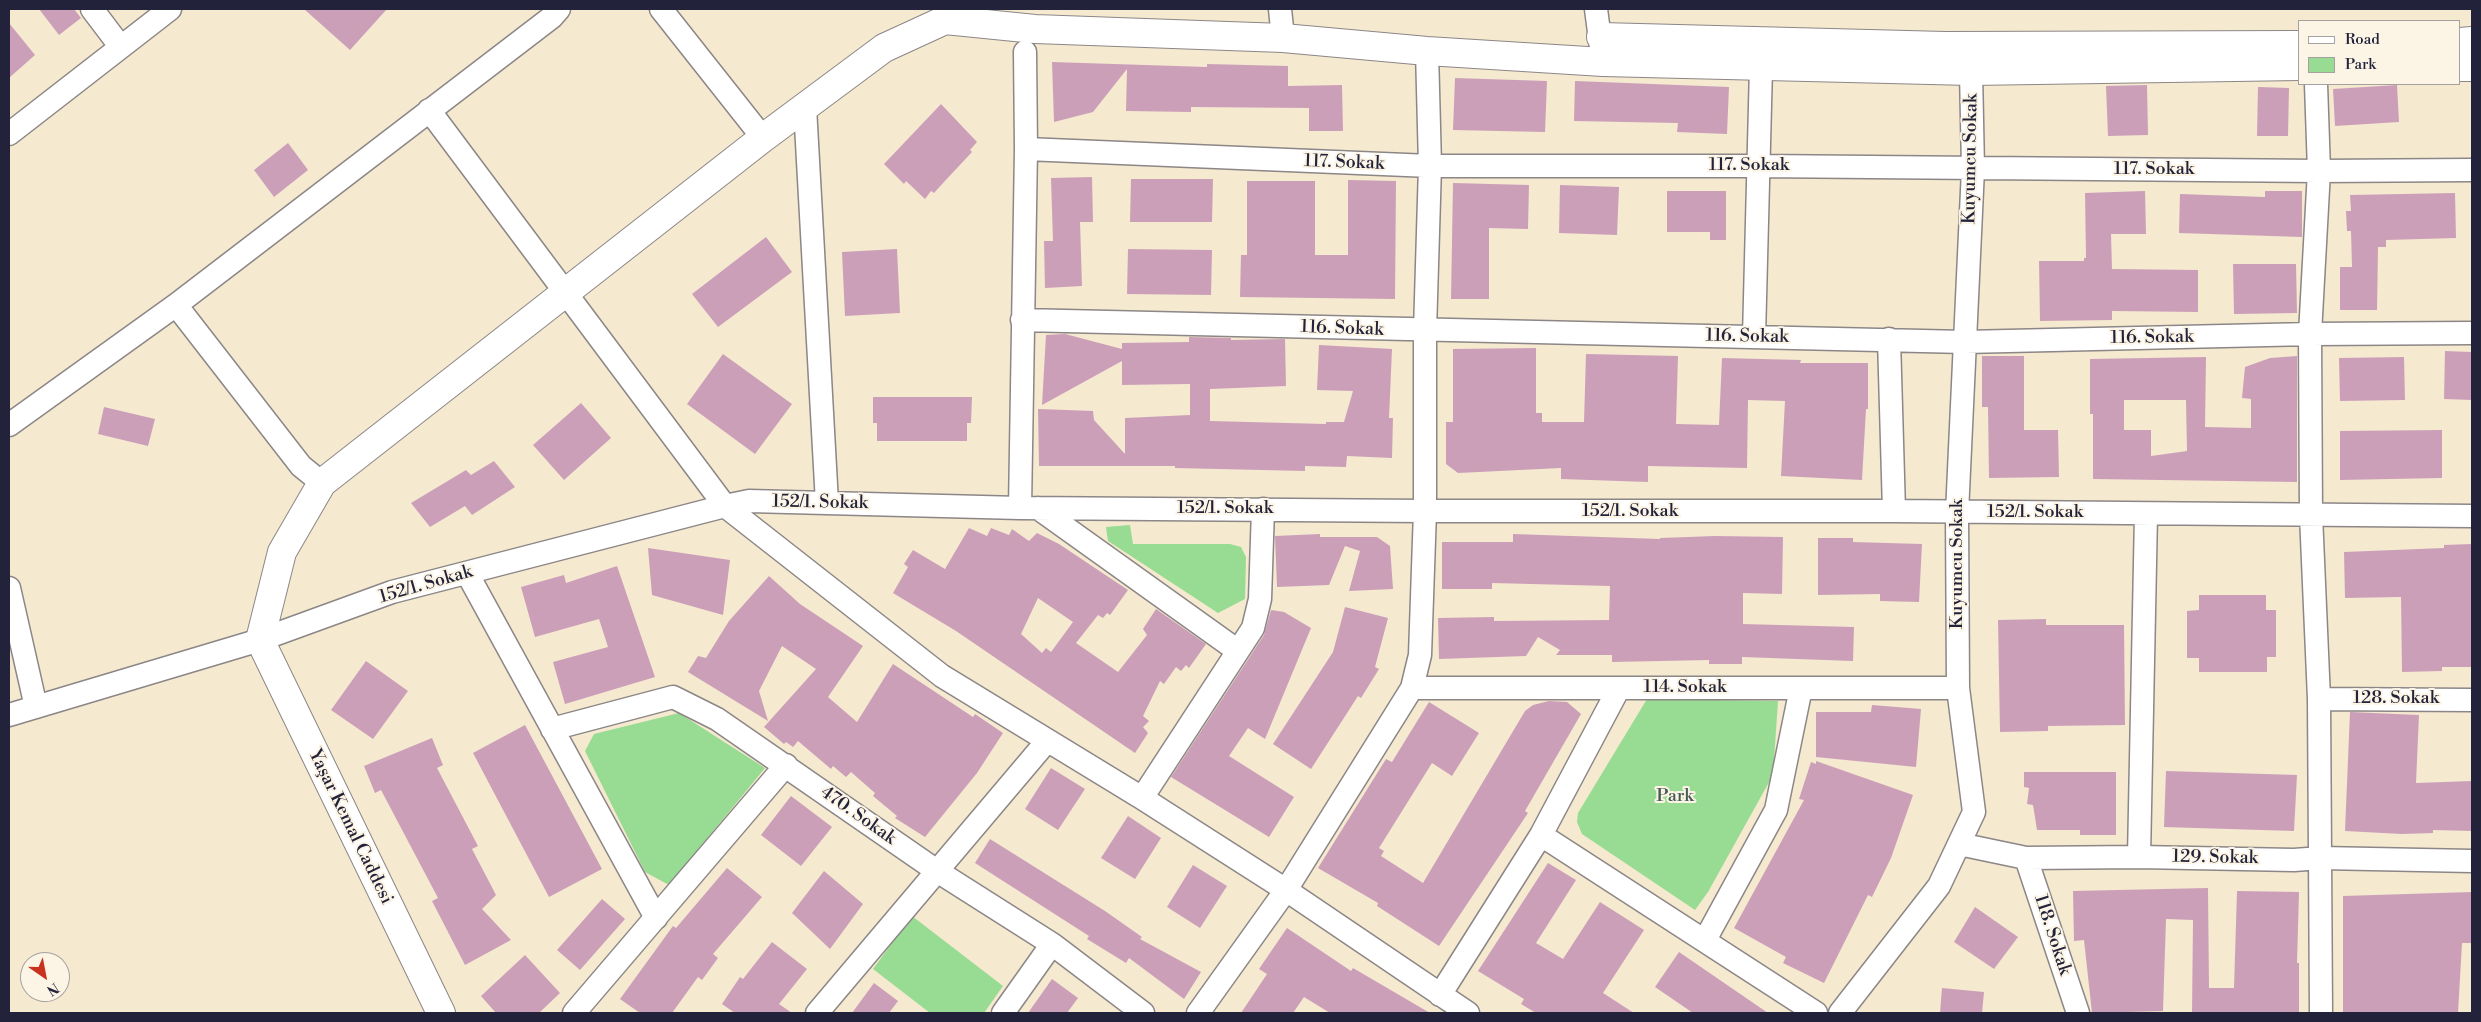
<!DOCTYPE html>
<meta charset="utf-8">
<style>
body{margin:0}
#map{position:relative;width:2481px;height:1022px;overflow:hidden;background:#f5e9d0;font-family:"Libre Bodoni",serif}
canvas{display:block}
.frame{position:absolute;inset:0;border:10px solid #22223b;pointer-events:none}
.legend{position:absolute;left:2298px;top:20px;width:162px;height:65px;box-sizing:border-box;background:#fcf5e5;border:1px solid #a5a1a1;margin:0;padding:6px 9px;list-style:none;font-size:15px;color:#22223b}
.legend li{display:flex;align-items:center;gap:10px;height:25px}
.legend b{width:25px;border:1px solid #a5a1a1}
.north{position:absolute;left:20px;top:952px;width:50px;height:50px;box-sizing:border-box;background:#fcf5e5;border:1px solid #a5a1a1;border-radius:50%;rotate:147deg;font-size:14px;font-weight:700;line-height:20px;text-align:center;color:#22223b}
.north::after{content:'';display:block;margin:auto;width:18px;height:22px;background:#c8321e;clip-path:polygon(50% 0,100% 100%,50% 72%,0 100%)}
</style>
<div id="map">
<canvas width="2481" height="1022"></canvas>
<div class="frame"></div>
<ul class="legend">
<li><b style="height:6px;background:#fff"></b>Road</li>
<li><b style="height:14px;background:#98db92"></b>Park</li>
</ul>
<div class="north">N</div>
</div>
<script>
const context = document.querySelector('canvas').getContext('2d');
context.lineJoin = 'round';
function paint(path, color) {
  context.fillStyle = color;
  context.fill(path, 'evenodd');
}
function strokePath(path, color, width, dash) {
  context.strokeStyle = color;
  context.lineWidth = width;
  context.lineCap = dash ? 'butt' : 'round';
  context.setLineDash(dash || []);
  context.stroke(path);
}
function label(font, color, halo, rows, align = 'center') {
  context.font = font + ' "Libre Bodoni",serif';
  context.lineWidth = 4;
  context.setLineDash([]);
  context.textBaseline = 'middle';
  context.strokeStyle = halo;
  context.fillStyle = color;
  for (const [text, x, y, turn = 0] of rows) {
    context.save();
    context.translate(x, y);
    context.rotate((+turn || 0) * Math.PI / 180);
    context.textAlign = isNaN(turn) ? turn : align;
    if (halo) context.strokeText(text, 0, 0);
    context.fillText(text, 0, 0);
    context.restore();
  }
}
const green = new Path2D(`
 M1130,525l3,19h97l11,3 5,10 -1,42 -27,14 -110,-72 -2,-14z
 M1647,699l131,2 -5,74 -65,117 -13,18 -113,-76 -5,-12 1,-9z
 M679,713l86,55 -96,117 -24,-13 -60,-121 9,-17z
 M912,916l91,70 -19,27h-54l-57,-44z`);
const building = new Path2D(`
 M39,9h35l7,9 -22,17z
 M304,9h83l-37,41z
 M9,23l26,32 -26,23z
 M1052,62l155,5v-3l81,2v20l54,-1 1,46h-34v-23l-118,-1v5l-65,-1 1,-42 -34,43 -39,10z
 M1455,78l92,3 -2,51 -92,-2z
 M1575,81l154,6 -2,47 -50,-2 1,-9 -104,-2z
 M2147,85l1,50 -40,1 -2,-50z
 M2397,85l2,37 -64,4 -2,-37z
 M2258,87l31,1 -1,48h-31z
 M941,104l36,38 -7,8 2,2 -28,30 -10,11 -3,-2 -6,8 -19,-18 -2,3 -20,-20z
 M288,143l20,27 -34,27 -20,-27z
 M1092,177l1,45h-13l2,64 -37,2 -1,-47h9l-2,-63z
 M1131,179h82l-1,43h-82z
 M1348,180l48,1 -1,118 -155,-2 1,-42h6v-74h68v74h33z
 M1453,183l76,2 -1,44 -39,-1v71h-38z
 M1560,185l59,2 -2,48 -58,-2z
 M1667,191h59v49h-16v-8h-43z
 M2145,191l1,43h-35l1,35 86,1v42l-86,-1v9l-72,1 -1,-60h45v-3h2l-1,-65z
 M2265,191h37v46l-123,-4 1,-39 85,3z
 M2455,193l1,45 -70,2v7h-8l-1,63h-37v-43h12l-1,-36h-4l-1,-20h5l-1,-16z
 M766,237l26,35 -74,55 -26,-33z
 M897,249l3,64 -55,3 -3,-64z
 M1128,249l84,1 -1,45 -84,-1z
 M2233,264h63l1,49 -63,1z
 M1065,334l57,15v-6l67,-1v-5l42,1v2l54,-1 1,47 -76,3v32l116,3v-2h18l9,-31 -36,-1 2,-45 73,4 -3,69h4l-1,40 -45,-2 -1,11 -41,-1v5l-130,-3v-2h-136l-1,-57 55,2 1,9 31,34v-36l65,-3v-31l-68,1v-24l-80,44 4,-70z
 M1536,348v65h6v9h42l2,-68 92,2 -2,68 43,1 3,-67 79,2 -1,3h68v46h-2l-4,71 -81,-4 4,-75 -37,-1 -1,68 -99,-2v16l-87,-3v-11l-103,5 -12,-9v-42h7v-73z
 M2445,351l27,1v48l-28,-1z
 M723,354l69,50 -37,50 -68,-50z
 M1982,356h42v74h34l1,47 -70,1 -1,-71h-6z
 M2297,356v126l-204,-3v-65h-3v-55l116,-2 -1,70 46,1v-29l-9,-1 3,-31 25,-9zM2124,400h62l1,51 -36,5v-26h-27z
 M2404,357l1,43 -65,1 -1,-43z
 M873,397h99l-1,26h-4v18h-90v-18h-4z
 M581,403l30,35 -47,42 -31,-35z
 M104,407l51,12 -7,27 -50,-12z
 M2442,430v48l-102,2v-49z
 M494,461l21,26 -43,28 -7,-9 -35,21 -19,-24 55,-33 5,5z
 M969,528l18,8 4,-8 18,7 3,-6 17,12 8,-8 22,11 69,46 -18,25 -3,-2 -4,5 -5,-3 -22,28 42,29 29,-37 -4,-6 13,-20 50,35 -17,24 -3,-3 -5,6 -5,-4 -12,17 -4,-3 -17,35 6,5 -6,6 5,6 -13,20 -179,-122 -63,-38 15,-26 -4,-3 9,-14 32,19zM1038,598l35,24 -22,30 -5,-4 -4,5 -21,-19z
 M1320,534v3h57l13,9 3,43 -44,2 11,-40 -15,-5 -16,39 -52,2 -2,-51z
 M1513,534l147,5v-1l55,-2 68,1 -1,57 -39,-1v31l111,3 -1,34 -111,-4v7h-33v-4l-97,2v-7h-56l4,-5 -22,-13 -12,19 -87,3 -1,-41 56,-1v4l115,-1 1,-34 -118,-3v6h-50v-47h71z
 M1818,538h35v4l69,2 -3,58 -39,-1v-7l-62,1z
 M2472,544v123h-30v4l-40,1 -1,-75 -56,1 -1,-46 100,-4v-3z
 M648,548l82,12 -7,55 -71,-20z
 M617,566l38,111 -90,27 -12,-42 55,-15 -9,-28 -64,18 -14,-50 43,-12 2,8z
 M769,576l31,28 63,42 -35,51 29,25 36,-58 80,53 2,-3 28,19 -26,40 -52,64 -30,-19 2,-2 -24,-20 2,-3 -24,-21 -5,5 -13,-11 -2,3 -33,-28 -5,6 -7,-5 -2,2 -20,-17 52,-58 -34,-23 -23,45 9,30 -80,-49 10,-16 8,2 23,-37z
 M2199,595h67v15h10v47h-9v15h-68v-14h-12v-47l12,-1z
 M1345,607l43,11 -13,49 4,2 -18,29 -3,-2 -47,73 -38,-25 60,-92z
 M1271,610l13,2 27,16 -46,111 -17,-11 -19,28 65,41 -25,40 -98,-60 93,-142z
 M2046,619v6h78l1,100 -77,1v5l-48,1 -2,-112z
 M366,661l42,30 -35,48 -42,-29z
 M1549,701l18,1 14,12 -56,97 3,2 -89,133 -62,-40 1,-3 -60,-35 68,-109 6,3 37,-60 50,31 -27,43 -20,-13 -53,85 5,3 -3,5 42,27 102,-172 8,-6z
 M1872,705l49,4 -5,58 -100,-10v-45h55z
 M2350,712l69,3 -3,68 56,-2v50l-39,-1v3l-31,1 -57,-3z
 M525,725l77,144 -53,28 -76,-144z
 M432,738l11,27 -6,3 41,78 -6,3 24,46 -14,14 29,31 -46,25 -33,-64 6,-3 -57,-108 -6,3 -11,-27z
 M1816,761l97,34 -22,63 -19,39 -4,-2 -44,88 -41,-20 3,-6 -52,-29 70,-128 -5,-1 12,-37 5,2z
 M1051,768l34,21 -27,41 -33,-21z
 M2166,771l131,4 -3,56 -130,-4z
 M2024,772h92v63h-36v-5h-43l-4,-25 -6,-1 2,-16 -5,-1z
 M791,796l41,31 -31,39 -40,-31z
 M1128,816l33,22 -26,41 -34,-21z
 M990,839l115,72 37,26 -2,2 61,33 -17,27 -55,-41 -3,5 -39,-24 2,-3 -114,-73z
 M1548,863l28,17 -40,63 27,16 37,-57 44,28 -41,63 31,20h-98l-15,-9 3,-5 -46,-28z
 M1193,865l34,21 -27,42 -33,-21z
 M727,868l35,29 -49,57 5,4 -16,22 -4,-3 -26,36h-32l-20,-14 53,-73 3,2z
 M824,871l39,33 -33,45 -38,-36z
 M2208,888l1,100h25l3,-97 62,1 -2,71h2v50h-107l1,-93 -27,-1 -3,92 -71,2 -8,-73 -10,1 -1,-50z
 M2472,892v51h-10l-4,70h-115v-117z
 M602,899l23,20 -45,51 -23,-20z
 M1975,907l43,30 -24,32 -40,-27z
 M1287,928l64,43 2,-3 77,45h-100l-26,-16 -11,16h-52l26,-39 -8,-5z
 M772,942l35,27 -28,35 13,9h-57l-13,-9 18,-27 3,2z
 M1679,952l89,61h-75l-38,-26z
 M525,955l35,38 -21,20h-43l-15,-17z
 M1052,979l26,19 -11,15h-39z
 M874,983l24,18 -9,12h-37z
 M1942,988l42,4 -2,21h-42z`);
const minor = new Path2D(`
 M92,9l28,37
 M661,9l102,129
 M1280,9l3,29
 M1596,9l6,46
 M2316,84l3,87 -9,163 1,181 8,184 2,314
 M805,107l22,396
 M429,110l296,396 217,170 200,122 144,92 182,123
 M9,134l161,-125
 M1026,149l404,17h328l561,5 153,-1
 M176,305l125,161 21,17
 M1022,320l943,22 345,-8 162,-1
 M1754,337l7,-270
 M1889,339l5,172
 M9,425l167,-120 376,-288 7,-8
 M1020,508l6,-359 -1,-97
 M1038,508l200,143
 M467,573l189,345
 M9,588l27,119
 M1412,688h546
 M2319,699l153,1
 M9,715l251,-75 132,-48 333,-86 24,-5 271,7 405,3h469l578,5
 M552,729l121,-32 44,22 220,152 115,73 91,69
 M1142,798l111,-170 7,-29 3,-90
 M1541,835l275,178
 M1959,844l67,14 113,-1 155,3 27,-2 151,3
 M2139,857l7,-343
 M2026,858l52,155
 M1705,940l71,-130 25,-122
 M1440,995l101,-160 78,-147
 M574,1013l212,-248
 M817,1013l230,-272
 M1003,1013l49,-69
 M1198,1013l88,-123 126,-202 8,-33 5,-144v-180l5,-165 -3,-115
 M1840,1013l99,-127 35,-74 -16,-124 -1,-175 16,-344 -2,-98`);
const tertiary = new Path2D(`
 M1601,37l344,9 355,-1
 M2460,42l12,-1
 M2460,67h12
 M441,1013l-181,-373 22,-88 40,-69 441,-345 121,-90 61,-28 90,9 248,9 144,13 176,11 368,9 329,-5`);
const streetNames = [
 ["Kuyumcu Sokak",1971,159,-89],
 ["117. Sokak",1344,163,2],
 ["117. Sokak",1749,166],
 ["117. Sokak",2154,170],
 ["116. Sokak",1342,329,2],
 ["116. Sokak",1747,337,1],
 ["116. Sokak",2152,338,-1],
 ["152/1. Sokak",820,503,1],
 ["152/1. Sokak",1225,509],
 ["152/1. Sokak",1630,512],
 ["152/1. Sokak",2035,513],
 ["Kuyumcu Sokak",1958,564,-90],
 ["152/1. Sokak",426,585,-16],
 ["114. Sokak",1685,688],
 ["128. Sokak",2396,699],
 ["470. Sokak",858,816,35],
 ["Yaşar Kemal Caddesi",350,827,64],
 ["129. Sokak",2215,858,1],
 ["118. Sokak",2052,935,72]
];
const parkNames = [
 ["Park",1675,797]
];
paint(green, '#98db92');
paint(building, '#cc9fb9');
strokePath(minor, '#8c8686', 25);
strokePath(tertiary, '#8c8686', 30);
strokePath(minor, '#fff', 22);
strokePath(tertiary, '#fff', 28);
label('18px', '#22223b', '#fcf5e5', streetNames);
label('18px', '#455a55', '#fcf5e5', parkNames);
</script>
